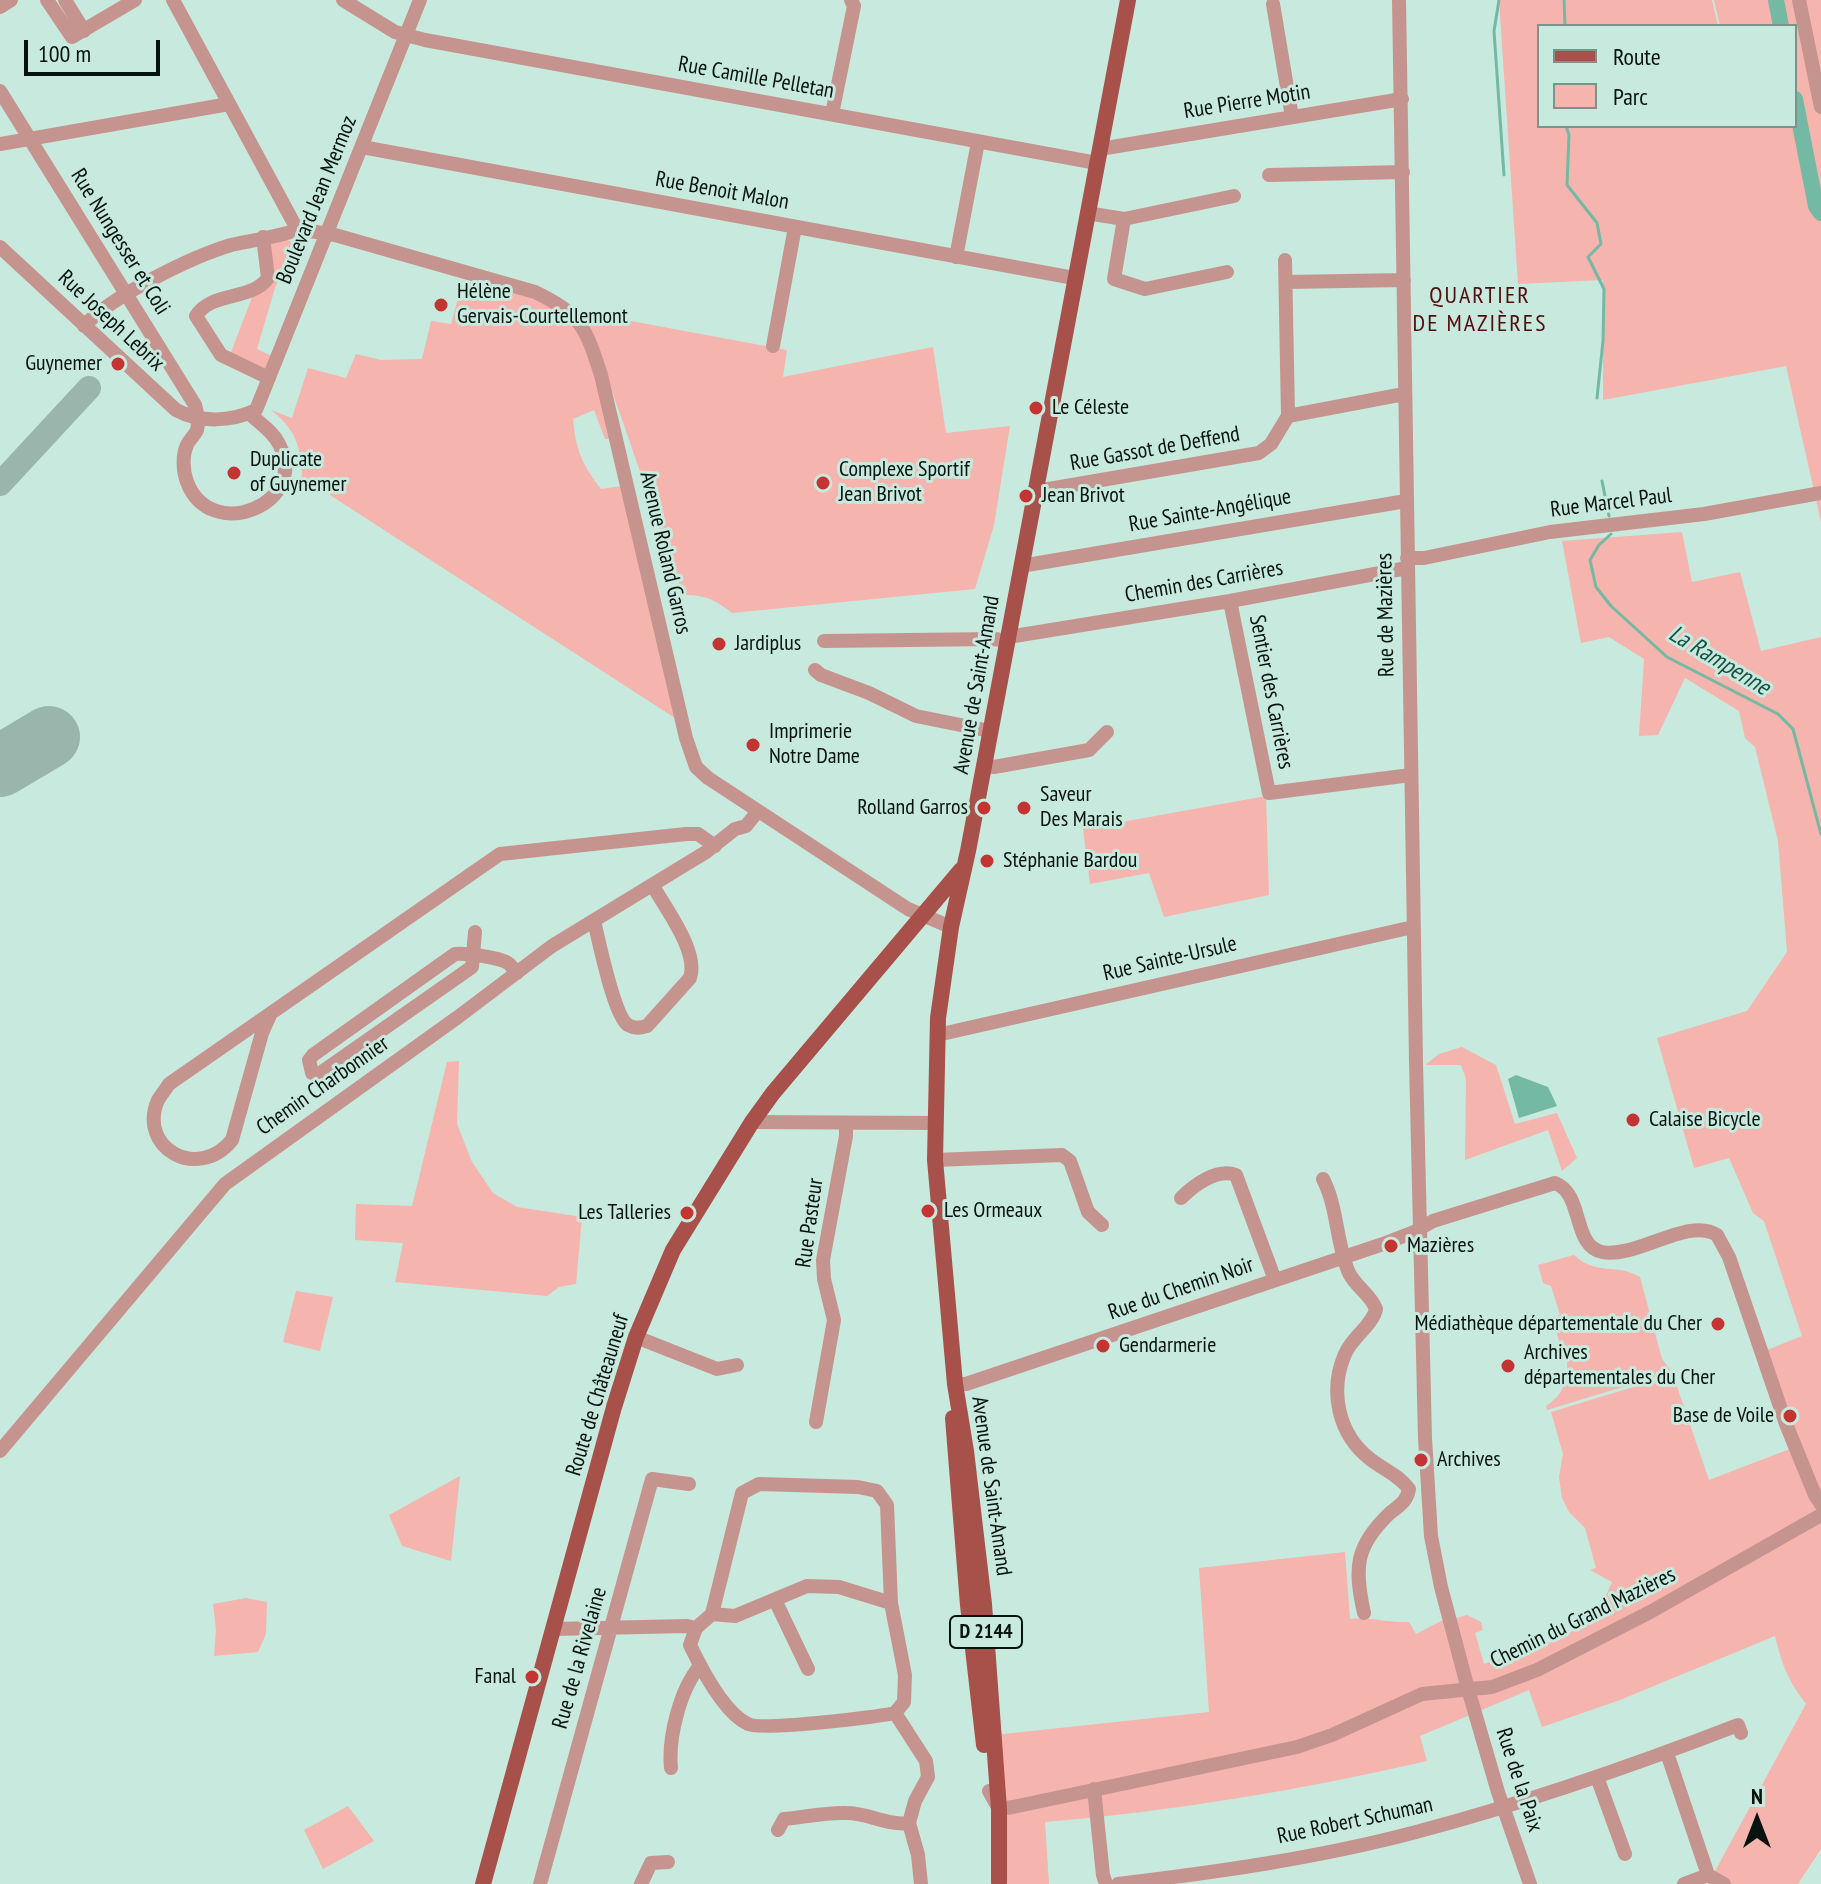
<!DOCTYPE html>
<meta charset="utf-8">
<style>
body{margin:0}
#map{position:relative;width:1821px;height:1884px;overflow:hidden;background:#c8e9de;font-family:"PT Sans Narrow",sans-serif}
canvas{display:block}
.legend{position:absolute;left:1537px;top:24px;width:260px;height:104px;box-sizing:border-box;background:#c8e9de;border:2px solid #7b938b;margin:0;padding:10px 14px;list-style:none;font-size:24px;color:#07130f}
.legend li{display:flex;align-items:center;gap:16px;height:40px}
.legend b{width:40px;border:2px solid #7b938b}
.north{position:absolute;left:1717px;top:1780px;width:80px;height:80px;-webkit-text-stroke:6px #c8e9de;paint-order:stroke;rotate:0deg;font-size:22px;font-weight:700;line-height:32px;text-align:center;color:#07130f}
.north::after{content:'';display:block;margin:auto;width:28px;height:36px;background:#07130f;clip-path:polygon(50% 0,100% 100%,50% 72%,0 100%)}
.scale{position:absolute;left:24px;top:40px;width:136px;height:36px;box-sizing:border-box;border:4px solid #07130f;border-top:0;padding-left:10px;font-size:24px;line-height:28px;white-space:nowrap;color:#07130f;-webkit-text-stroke:6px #c8e9de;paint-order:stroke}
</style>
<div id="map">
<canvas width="1821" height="1884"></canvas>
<ul class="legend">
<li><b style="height:10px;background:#a8504a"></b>Route</li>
<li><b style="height:22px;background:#f5b4ad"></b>Parc</li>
</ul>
<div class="north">N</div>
<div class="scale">100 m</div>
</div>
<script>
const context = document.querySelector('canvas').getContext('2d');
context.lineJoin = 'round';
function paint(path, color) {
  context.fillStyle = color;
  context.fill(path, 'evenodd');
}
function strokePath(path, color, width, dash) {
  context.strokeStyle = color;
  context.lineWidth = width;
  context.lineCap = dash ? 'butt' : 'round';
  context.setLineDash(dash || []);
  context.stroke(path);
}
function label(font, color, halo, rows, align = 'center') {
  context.font = font + ' "PT Sans Narrow",sans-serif';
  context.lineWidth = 6;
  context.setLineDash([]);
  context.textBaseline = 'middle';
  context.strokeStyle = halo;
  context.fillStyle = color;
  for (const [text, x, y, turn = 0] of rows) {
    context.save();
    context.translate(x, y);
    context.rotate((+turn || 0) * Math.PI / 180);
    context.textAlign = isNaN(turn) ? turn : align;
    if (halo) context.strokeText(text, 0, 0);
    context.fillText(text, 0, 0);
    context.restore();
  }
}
const green = new Path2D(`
 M1499,0h213l6,26h-179v100h256v-100h-75l-6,-26h107v522l-35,-156 -183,34v-120l-85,4z
 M286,239l8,5 -19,44 -18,61 15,7 -5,13 -37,-14 24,-63 7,-1 7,-47z
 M463,280c24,7 48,9 72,17 59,20 64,90 76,142h-6l-11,-29 -21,9c3,32 9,45 28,70l21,-3 53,232 -373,-241c-2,-32 -5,-46 -31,-67l21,8 16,-50 38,10 10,-24 25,6 41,-1 9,-38 20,3z
 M593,314l194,36 -4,27 150,-30 13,86 64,-7 -16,99 -19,64 -243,24c-16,-13 -28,-19 -49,-18l-95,-273z
 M1682,532l10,50 48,-10 21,79 60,-14v1212l-23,35h-90l98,-180c-18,-24 -24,-39 -31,-68l-155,64 -78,27 -13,-37 -109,46 7,25c-126,29 -252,50 -382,61l4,62h-50l-5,-149 215,-23 -10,-144 146,-16 5,67c20,-2 38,4 59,3l7,12 33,-17 8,1 10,-3 14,7 2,8 -8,3 9,31 67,-22 44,-22 17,-38 -22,-12 6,-2 -11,-40 -16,-16 -7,-14 -3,-21 4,-23 -12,-42 122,-37 36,105 86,-33 -33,-95 40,-16 -38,-115 -11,-8 -24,-55 -35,10 -37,-130 90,-27 40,-59 -9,-111 -23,-94 -10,-9 -6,-27 -54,-33 -27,57 -19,1 5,-77 -35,-22 -28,6 -19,-102z
 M1266,796l3,99 -105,22 -15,-44 -59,11 -7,-55z
 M1462,1047l34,18 19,59 42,-11 20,45 -15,13 -14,-41 -83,30 1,-81 -5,-14h-36l14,-11z
 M459,1061l-2,63 15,38 21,31 24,14 65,10 -6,67 -17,3 -12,9 -152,-14 8,-39 -48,-3 1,-36 56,2 35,-144z
 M1574,1255c22,21 43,8 66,22l22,82 10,13 -125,38 -1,-4c25,-16 24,-40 17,-66l-4,1 -7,-24 8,-2 -9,-29 -8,-3 -5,-18z
 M296,1291l37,6 -13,54 -37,-9z
 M460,1476l-9,85 -49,-15 -13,-31z
 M246,1598l21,4 -1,32 -8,18 -44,4 2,-26 -3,-26z
 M348,1806l26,35 -51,28 -19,-39z`);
const water = new Path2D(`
 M1516,1075l32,12 9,19 -38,12 -11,-39z`);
const stream = new Path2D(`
 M1499,0l-5,31 10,144
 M1564,0l1,26
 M1566,126l3,9 -2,50 30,38 4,21 -13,13 16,32 -1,52 -6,57
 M1602,481l7,35
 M1611,534l-12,11 -9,15 6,27 15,19 56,51 111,57 15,15 28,105`);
const river = new Path2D(`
 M1776,0l5,26
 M1795,99l21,107 5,7`);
const taxiway = new Path2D(`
 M0,484l89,-96`);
const runway = new Path2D(`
 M0,766l49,-29`);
const minor = new Path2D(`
 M47,0l25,37 63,-37
 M65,0l19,31
 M173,0l124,229 38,6 200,57c46,22 51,36 66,83l85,363 10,29 12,11 200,131 43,18
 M343,0l52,32 30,8 672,123
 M1399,0l17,1062 9,376 6,98 10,51 27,102 30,103 32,92
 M1799,0l22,107
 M1273,4l19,113
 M0,7l11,-7
 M0,91l195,314c2,7 4,17 2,25 -2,5 -8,10 -10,15 -5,11 -4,26 0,37 24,63 124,21 92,-38 -6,-13 -20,-21 -30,-31
 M832,114l22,-108 -3,-6
 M0,144l229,-40
 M362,147l712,131
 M1100,149l302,-50
 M1269,175l134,-3
 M1087,213l37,6 110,-23
 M1124,219l-10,60 31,10 82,-17
 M263,237l5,41c-16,23 -57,13 -72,38l25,39 48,23
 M0,247l176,163c24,13 55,12 80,0l164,-410
 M956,257l22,-115
 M1285,260l3,156
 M1286,282l118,-2
 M84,326c28,-30 107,-69 147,-81 13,-3 61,-11 66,-16
 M773,346l22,-119
 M1037,491l222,-38 12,-9 17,-28 116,-22
 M1407,558h17l126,-26 154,-18 117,-21
 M1021,566l385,-65
 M1230,601l39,192 142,-18
 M1008,637l222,-36 177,-33
 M824,641l171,-2 12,2
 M815,670l6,5 48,18 47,23 74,15
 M985,766l9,1 95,-17 18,-18
 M594,921c5,20 20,95 34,104 7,4 12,3 19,1l43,-48c9,-26 -24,-69 -37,-92
 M475,932l-3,35 -153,107 -7,-1 -3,-13 4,-5 142,-101c11,-1 43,3 53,9 1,0 8,9 9,10
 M271,1013l-9,20 -30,107c-34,42 -95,8 -74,-40 3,-5 8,-11 11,-16l331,-230 186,-20h12l17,12
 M937,1033h9l467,-106
 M752,1122l184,1
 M935,1160l127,-5 8,6 18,51 14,13
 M1323,1179c15,29 13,64 26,94 7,14 22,22 27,36 -3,16 -24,28 -31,45 -16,37 -7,80 25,105 14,11 29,16 39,30 -2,12 -9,16 -19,24 -35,33 -36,55 -26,100
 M1181,1198c13,-13 36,-30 55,-23l39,105
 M636,1337l81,32 20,-4
 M955,1384h11l417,-140 31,-12 19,-11 122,-38c29,11 17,63 47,69 34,7 87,-36 115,-17l12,22 57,167 29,71 6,9
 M816,1422l18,-102 -10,-41 -1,-19 23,-124v-13
 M0,1451l225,-267 233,-167 94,-71 154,-94 29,-23 11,-3 12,-15
 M775,1600l33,69
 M696,1628l-6,17c11,23 34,68 58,79 15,7 127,-7 147,-11l9,-11 1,-27 -14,-72 -4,-98 -10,-14 -19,-4 -99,-3 -17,9 -30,121
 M553,1629l134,-3 9,2 16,-14 23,2 72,-30 32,1 52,16
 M895,1713l31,48 2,16 -13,24 -6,22 9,32 3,29
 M1667,1753l41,122 16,9
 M671,1768c-3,-30 9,-79 29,-102
 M1597,1777l28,77
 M1094,1789l9,86 3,9
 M989,1791l10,18 14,-2 284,-60 35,-12 90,-41 70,-7 45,-17 115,-59 169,-96
 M778,1830l6,-11c21,-2 42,-7 63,-6 21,0 41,13 62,10
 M540,1884l112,-405 37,5
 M641,1884l10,-21 17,-1
 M1118,1884c100,-12 200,-26 298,-52 110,-29 216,-66 322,-107l3,8
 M1684,1884l24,-9`);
const major = new Path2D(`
 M953,1418l15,187 16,140
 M999,1882v-73l-15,-205 -18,-153 -11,-67 -20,-224 3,-142 13,-91 17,-76 160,-851
 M483,1884l131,-477 22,-70 37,-87 79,-128 21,-29 188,-223`);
const markers = [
 [441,305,8,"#c33433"],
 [118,364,8,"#c33433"],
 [1036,408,8,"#c33433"],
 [234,473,8,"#c33433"],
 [823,483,8,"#c33433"],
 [1026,496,8,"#c33433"],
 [719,644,8,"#c33433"],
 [753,745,8,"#c33433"],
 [984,808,8,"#c33433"],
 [1024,808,8,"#c33433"],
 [987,861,8,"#c33433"],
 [1633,1120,8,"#c33433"],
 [928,1211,8,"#c33433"],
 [687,1213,8,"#c33433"],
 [1391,1246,8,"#c33433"],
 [1718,1324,8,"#c33433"],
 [1103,1346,8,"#c33433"],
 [1508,1366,8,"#c33433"],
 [1790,1416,8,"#c33433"],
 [1421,1460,8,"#c33433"],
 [532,1677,8,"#c33433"]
];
const shields = [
 [986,1632,72]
];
const shieldNames = [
 ["D 2144",986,1632]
];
const streetNames = [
 ["Rue Camille Pelletan",756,78,10],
 ["Rue Pierre Motin",1247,102,-9],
 ["Rue Benoit Malon",722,191,10],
 ["Boulevard Jean Mermoz",317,200,-68],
 ["Rue Nungesser et Coli",120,242,58],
 ["Rue Joseph Lebrix",111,321,43],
 ["Rue Gassot de Deffend",1155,449,-10],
 ["Rue Marcel Paul",1611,503,-7],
 ["Rue Sainte-Angélique",1210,511,-10],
 ["Avenue Roland Garros",665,553,77],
 ["Chemin des Carrières",1204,582,-10],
 ["Rue de Mazières",1386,615,-91],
 ["Avenue de Saint-Amand",977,685,-80],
 ["Sentier des Carrières",1271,692,79],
 ["Rue Sainte-Ursule",1170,959,-13],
 ["Chemin Charbonnier",323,1086,-35],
 ["Rue Pasteur",810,1223,-82],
 ["Rue du Chemin Noir",1181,1289,-19],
 ["Route de Châteauneuf",598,1395,-73],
 ["Avenue de Saint-Amand",991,1486,82],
 ["Chemin du Grand Mazières",1583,1618,-26],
 ["Rue de la Rivelaine",580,1658,-74],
 ["Rue de la Paix",1519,1780,72],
 ["Rue Robert Schuman",1355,1821,-12]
];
const poiNames = [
 ["Hélène",457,292],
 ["Gervais-Courtellemont",457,317],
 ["Guynemer",102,364,"right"],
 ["Le Céleste",1052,408],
 ["Duplicate",250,460],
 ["of Guynemer",250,485],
 ["Complexe Sportif",839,470],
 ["Jean Brivot",839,495],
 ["Jean Brivot",1042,496],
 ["Jardiplus",735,644],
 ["Imprimerie",769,732],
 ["Notre Dame",769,757],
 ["Saveur",1040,795],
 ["Des Marais",1040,820],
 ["Rolland Garros",968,808,"right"],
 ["Stéphanie Bardou",1003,861],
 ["Calaise Bicycle",1649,1120],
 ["Les Ormeaux",944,1211],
 ["Les Talleries",671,1213,"right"],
 ["Mazières",1407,1246],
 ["Médiathèque départementale du Cher",1702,1324,"right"],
 ["Gendarmerie",1119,1346],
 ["Archives",1524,1353],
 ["départementales du Cher",1524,1378],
 ["Base de Voile",1774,1416,"right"],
 ["Archives",1437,1460],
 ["Fanal",516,1677,"right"]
];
const neighbourhoodNames = [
 ["QUARTIER",1480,296],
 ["DE MAZIÈRES",1480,324]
];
const waterNames = [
 ["La Rampenne",1719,661,31]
];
paint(green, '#f5b4ad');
paint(water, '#73b9a4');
strokePath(stream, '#73b9a4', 3);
strokePath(river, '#73b9a4', 16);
strokePath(taxiway, '#99b5ac', 24);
strokePath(runway, '#99b5ac', 62);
strokePath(minor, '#c6948e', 14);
strokePath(major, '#a8504a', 16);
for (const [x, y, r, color] of markers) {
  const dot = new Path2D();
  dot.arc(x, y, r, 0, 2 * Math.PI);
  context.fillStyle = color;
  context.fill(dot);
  strokePath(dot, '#c8e9de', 3);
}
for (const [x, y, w] of shields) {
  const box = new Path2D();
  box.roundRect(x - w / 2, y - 16, w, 32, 6);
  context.fillStyle = '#c8e9de';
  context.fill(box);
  strokePath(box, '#07130f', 2);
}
label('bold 20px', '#07130f', null, shieldNames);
label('22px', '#07130f', '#c8e9de', streetNames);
label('22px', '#07130f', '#c8e9de', poiNames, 'left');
context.letterSpacing = '2px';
label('24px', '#520d0e', '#c8e9de', neighbourhoodNames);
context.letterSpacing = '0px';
label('italic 24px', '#175243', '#c8e9de', waterNames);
</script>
